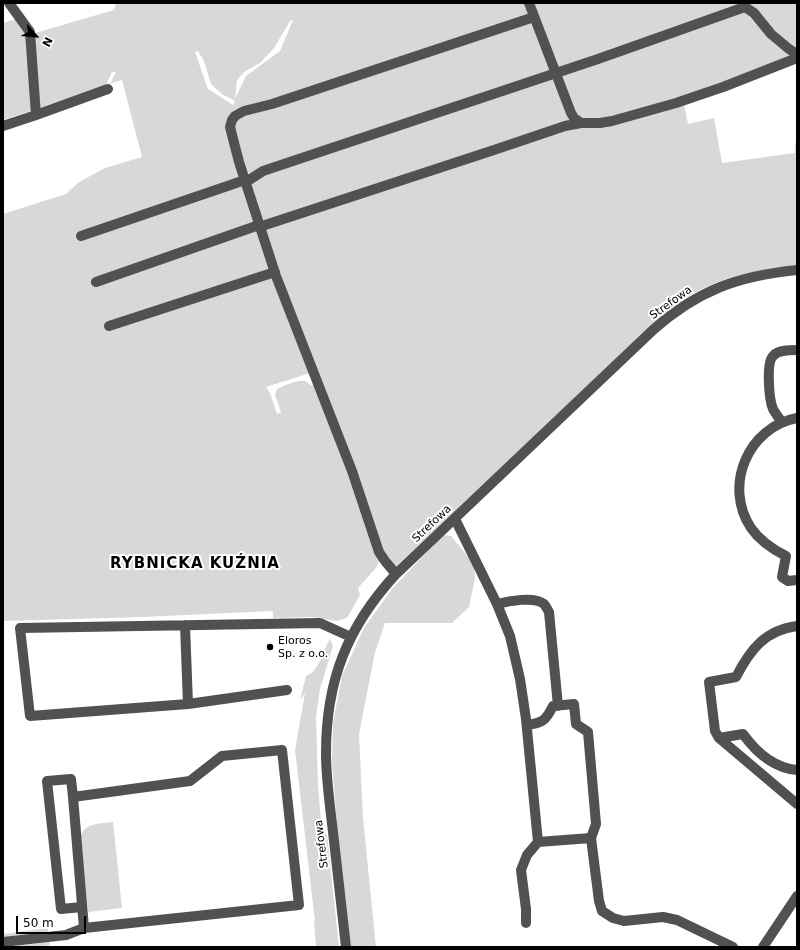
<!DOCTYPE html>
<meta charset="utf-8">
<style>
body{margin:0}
#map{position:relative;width:800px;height:950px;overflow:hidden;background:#fff;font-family:"DejaVu Sans",sans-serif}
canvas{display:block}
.frame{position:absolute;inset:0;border:4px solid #000;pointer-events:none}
.north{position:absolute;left:16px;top:16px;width:40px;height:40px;-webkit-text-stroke:3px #fff;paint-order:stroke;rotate:117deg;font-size:11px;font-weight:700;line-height:16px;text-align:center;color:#000}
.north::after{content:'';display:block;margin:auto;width:14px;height:18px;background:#000;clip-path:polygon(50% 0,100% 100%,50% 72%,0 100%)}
.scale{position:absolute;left:16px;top:916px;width:70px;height:18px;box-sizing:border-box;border:2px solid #000;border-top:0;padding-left:5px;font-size:12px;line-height:14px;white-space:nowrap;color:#000;-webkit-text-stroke:3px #fff;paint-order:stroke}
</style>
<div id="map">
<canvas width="800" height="950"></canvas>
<div class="frame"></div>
<div class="north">N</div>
<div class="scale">50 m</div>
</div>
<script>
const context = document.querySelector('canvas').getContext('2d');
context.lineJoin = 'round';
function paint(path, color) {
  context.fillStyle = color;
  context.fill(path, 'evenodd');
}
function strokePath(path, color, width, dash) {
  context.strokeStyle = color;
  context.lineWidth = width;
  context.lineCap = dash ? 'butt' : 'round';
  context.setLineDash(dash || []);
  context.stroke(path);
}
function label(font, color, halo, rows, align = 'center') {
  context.font = font + ' "DejaVu Sans",sans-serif';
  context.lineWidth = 4;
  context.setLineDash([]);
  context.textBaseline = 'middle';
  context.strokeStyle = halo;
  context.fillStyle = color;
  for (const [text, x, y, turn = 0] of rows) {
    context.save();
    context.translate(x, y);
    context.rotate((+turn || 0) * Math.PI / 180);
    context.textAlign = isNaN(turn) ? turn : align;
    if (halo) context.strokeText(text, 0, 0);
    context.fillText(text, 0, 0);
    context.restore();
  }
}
const green = new Path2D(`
 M116,3h681v58l-113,43 4,20 26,-6 8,45 73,-10v-10h2v122c-36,5 -66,9 -99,26 -8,4 -15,10 -23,15l-280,261 -11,-14 -9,16 -17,19 2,7 -13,23 -11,3 -23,-4 -40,1v-7l-131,6 -139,4v-407l63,-20 13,-12 26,-14 37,-11 -20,-77 -12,4 6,-12h-4l-6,13 -69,24 -2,-76 79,-23zM293,20l-13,31 -34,25 -11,23 2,-19 7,-8 16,-9 14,-15 16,-27zM198,51l6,10 7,23 11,10 13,7 -2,4 -25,-16 -13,-37zM297,318l17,68c-4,-1 -6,-3 -9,-5 -8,-2 -22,5 -28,8l-2,6 6,17 -4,2 -7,-21 -4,-6 44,-14 -19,-49 -3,-2z
 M16,19l11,18 4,72 -1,2 -27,9v-97z
 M443,535l8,1 23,28 1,14 -6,29 -17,16h-67l-10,29 -16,82 4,84 13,129h-25l-12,-97 -7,-88 1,-39 9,-47 22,-48 28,-39z
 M330,639l3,7 -13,43 -4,28 2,68 3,38 6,12 12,112h-23l-2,-25 1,-1 -20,-171 10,-57 -5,7 6,-24c13,-4 17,-26 24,-37z
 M113,822l9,86 -34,4 -7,-77c6,-13 19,-11 32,-13z
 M48,928v4l-45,5v-3z
 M49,942l1,3 -11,2h-33z`);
const minor = new Path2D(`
 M9,3l21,29 6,83 72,-26
 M529,3l42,110 3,5 7,5h19l12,-2 64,-18 47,-16 74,-29
 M3,126l33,-11
 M246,182l17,-11 335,-112 144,-51 3,-1 9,6 17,21 18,15 8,5
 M259,227l235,-77 71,-24 16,-3
 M81,236l164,-56
 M96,282l163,-57
 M109,326l166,-54
 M797,418c-49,9 -74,68 -46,110 9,13 21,21 35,28l-4,21 6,4 9,-1
 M782,422c-3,-4 -7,-9 -9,-13 -4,-9 -7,-46 0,-53 5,-6 17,-6 24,-6
 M455,519l42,85 13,32 10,43 6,40 12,123
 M396,574l-11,-13 -6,-9 -27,-81 -76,-195 -37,-114 -9,-35 2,-7 3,-4 9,-5 28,-7 262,-87
 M497,604c11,-3 38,-8 47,0 2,2 3,5 5,8l9,94
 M185,625l3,79
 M797,626c-32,4 -47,24 -61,51l-27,5 6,49 4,7 78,66
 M287,690l-99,14 -158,12 -10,-88 300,-5 31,14
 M527,725c16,-2 19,-5 26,-19l21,-2 2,20 12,8 8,92 -5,14 8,63 3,10 11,7 11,3 39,-4 14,3 56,27
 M719,738l24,-4c13,18 31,34 54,36
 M73,797l11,131
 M526,923v-14l-5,-39 6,-15 11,-13 53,-4
 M3,942l63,-7 18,-7 215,-23 -17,-155 -60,6 -32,25 -117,16 -2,-18 -24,2 14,128 21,-2
 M346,947c-4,-38 -9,-77 -13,-115 -3,-26 -7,-53 -7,-79 0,-72 21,-126 70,-179l257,-244c45,-40 85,-54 144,-60
 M763,947l34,-51`);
const markers = [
 [270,647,4,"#000"]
];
const streetNames = [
 ["Strefowa",671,303,-36],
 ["Strefowa",432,524,-43],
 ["Strefowa",322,844,-97]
];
const poiNames = [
 ["Eloros",278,641],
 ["Sp. z o.o.",278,654]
];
const districtNames = [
 ["RYBNICKA KUŹNIA",195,564]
];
paint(green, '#d8d8d8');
strokePath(minor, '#515151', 10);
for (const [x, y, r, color] of markers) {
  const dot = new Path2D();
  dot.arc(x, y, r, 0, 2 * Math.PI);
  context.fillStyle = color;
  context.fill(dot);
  strokePath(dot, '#fff', 1.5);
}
label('11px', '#000', '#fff', streetNames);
label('11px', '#000', '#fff', poiNames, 'left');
context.letterSpacing = '1px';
label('bold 15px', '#000', '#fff', districtNames);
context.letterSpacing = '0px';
</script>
